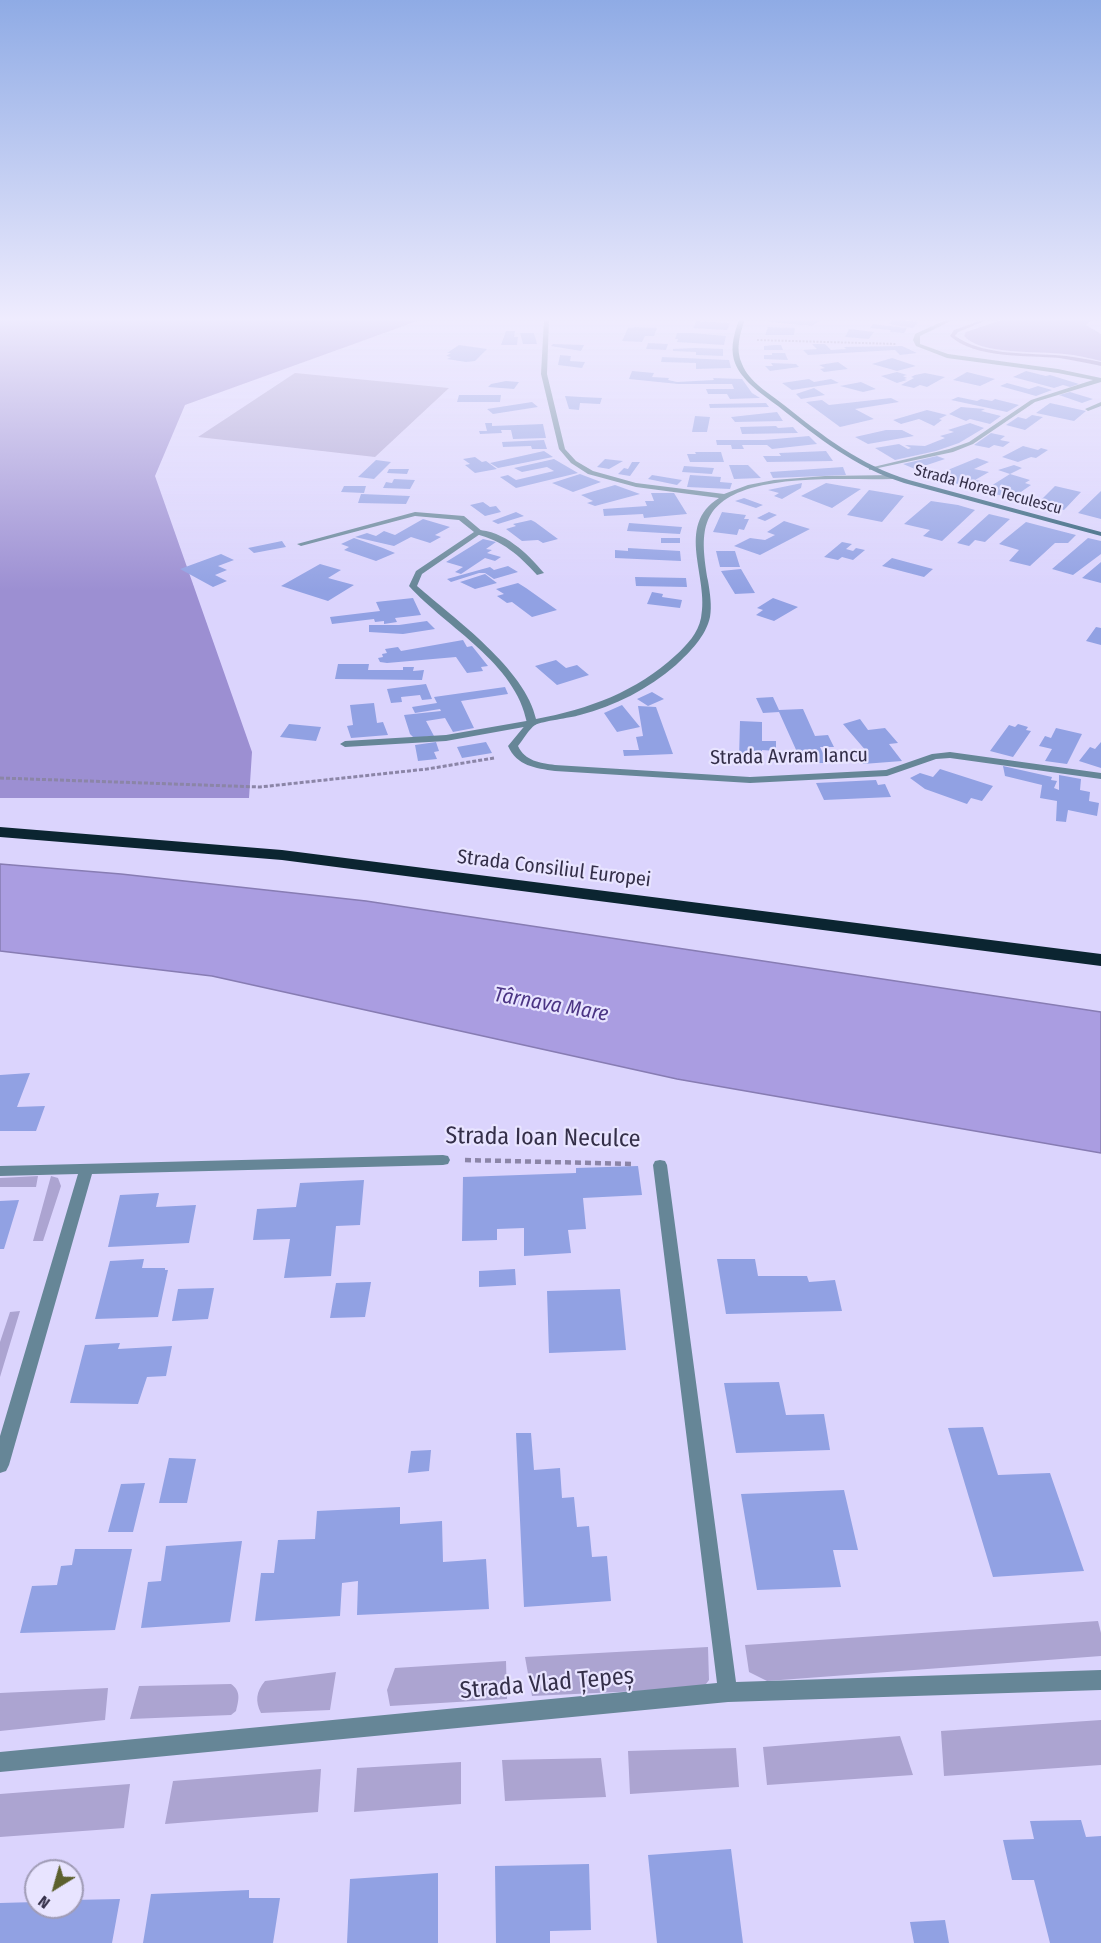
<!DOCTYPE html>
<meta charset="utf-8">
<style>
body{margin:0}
#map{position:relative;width:1101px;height:1943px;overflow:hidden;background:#dbd4fd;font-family:"Fira Sans Condensed",sans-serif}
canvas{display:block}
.north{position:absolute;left:24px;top:1859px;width:60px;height:60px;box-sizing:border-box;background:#e8e4ff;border:2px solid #a09cb6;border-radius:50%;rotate:217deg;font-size:16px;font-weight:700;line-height:24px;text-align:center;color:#342f49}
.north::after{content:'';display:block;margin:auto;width:21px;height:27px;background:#5c602e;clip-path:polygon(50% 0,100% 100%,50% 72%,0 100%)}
</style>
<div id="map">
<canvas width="1101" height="1943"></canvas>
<div class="north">N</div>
</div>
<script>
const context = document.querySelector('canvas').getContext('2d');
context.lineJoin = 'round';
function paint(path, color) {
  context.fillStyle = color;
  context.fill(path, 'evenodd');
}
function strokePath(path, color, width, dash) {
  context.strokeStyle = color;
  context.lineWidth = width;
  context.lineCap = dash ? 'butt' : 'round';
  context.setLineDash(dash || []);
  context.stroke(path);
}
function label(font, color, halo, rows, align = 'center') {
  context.font = font + ' "Fira Sans Condensed",sans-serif';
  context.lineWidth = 4.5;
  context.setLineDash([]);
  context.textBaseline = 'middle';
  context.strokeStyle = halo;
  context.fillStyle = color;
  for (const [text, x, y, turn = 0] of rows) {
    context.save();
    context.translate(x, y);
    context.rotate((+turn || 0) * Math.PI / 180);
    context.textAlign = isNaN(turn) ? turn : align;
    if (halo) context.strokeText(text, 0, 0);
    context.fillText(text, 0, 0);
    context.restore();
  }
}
const green = new Path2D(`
 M295,373l154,15 -74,69 -177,-20z
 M38,1176l-2,11h-36v-9z
 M51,1176l7,2 3,8 -18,55h-10z
 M20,1311l-20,66v-35l10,-30z
 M1098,1621l3,12v23l-334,25 -18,-9 -4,-27z
 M708,1647l1,33 -6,8 -171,8 -7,-39z
 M506,1661l1,38 -117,7 -3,-16 8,-22z
 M336,1672l-6,38 -69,3c-6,-12 -5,-21 4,-32z
 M231,1684c10,7 8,15 5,27l-5,4 -101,4 9,-33z
 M108,1688l-3,32 -105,11v-38z
 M1101,1720v45l-157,11 -3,-45z
 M900,1736l13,39 -146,10 -4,-38z
 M736,1748l3,39 -109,7 -2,-43z
 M601,1758l5,39 -101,4 -3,-41z
 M461,1762v42l-107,8 3,-44z
 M321,1769l-3,43 -153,12 8,-43z
 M130,1784l-6,44 -124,9v-43z`);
const forest = new Path2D(`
 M0,319h423l-238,86 -30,71 97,276 -3,46h-249z
 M1004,319h89l-7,6 15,9v27c-12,-3 -25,-6 -37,-7 -24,-3 -84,1 -100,-18l2,-4z`);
const water = new Path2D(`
 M0,864l121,10 245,27 735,111v141l-424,-74 -465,-103 -212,-25z`);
const stream = new Path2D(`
 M985,319h5l-32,13 -3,4c28,19 67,17 100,19 15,1 31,4 46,7v4c-14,-3 -28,-6 -42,-8 -33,-3 -83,1 -109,-22l4,-6z`);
const building = new Path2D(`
 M769,319h38l15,1 -10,6 -43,-4z
 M885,319h9l25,3 -6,6 -24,-4 3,-3z
 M696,321l34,2 -3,7 -34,-2z
 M873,324l34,4 -3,5 -14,-1 1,-2 -21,-2z
 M768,327l27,1 -1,7h-29z
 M628,328l7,-1 22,1 -3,8h-9l-3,6 -20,-1z
 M849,329l25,3 -5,7 -24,-2z
 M506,331h9l-1,6h4l-1,8h-16z
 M534,333l3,11h-14l-3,-11z
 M677,333h17l32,3 -2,9 -47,-3 1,-3h-3z
 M648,343l20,1 -2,6 -20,-1z
 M553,344l31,1 -3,6 -30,-5z
 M812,344h13l6,6 15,-1 -2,-2 58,-1 15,7 -17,2 -5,-5 -87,5 -5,-5 14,-1z
 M459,345l28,4 -12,12 -9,1 -19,-3 4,-2 -5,-1 5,-3h-4z
 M774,345h7l2,5h-19v-4z
 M695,348l28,1v7l-27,-1v-3l-23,-1v-2z
 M772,353h13l3,7 -24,-1v-4h8z
 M560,355l11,1 -1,5 15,1 -3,6 -24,-3z
 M662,357l67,3 2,8 -35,1v-6l-35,-1z
 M892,358l24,8 -19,5 -25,-7z
 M838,362l10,7 -24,3 -4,-3 5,-1 -6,-3z
 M771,363l25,1 3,3 -29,4 -5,-5h8z
 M632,371l22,2 -2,4 17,1 -1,2 9,2 37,-2 -1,-2 29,1 10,14 8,5 -30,1 -3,-5h-19l-2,-5h28l-2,-5h-54l-49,-5z
 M1026,371l20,5 4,-1 29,9 -9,3 -7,-2 -9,3 -41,-11z
 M897,372l10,3 -4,1 4,2 -3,1 3,1 -10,3 -16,-7z
 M967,372l28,7 -15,7 -27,-6z
 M925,373l20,4 -18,10 -7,-2 -6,3 -13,-3 13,-7 -3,-1 4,-2z
 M809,379l5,3 17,-3 8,4 -47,7 -10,-7z
 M506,381l13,1 -5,7 -26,-2 3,-3z
 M861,382l15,7 -13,3 -23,-6z
 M1007,383l22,6 9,-3 14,4 -16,6 -36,-10z
 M814,388l11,7 -24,4 -5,-5z
 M1070,392l23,7 -11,4 -23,-8z
 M459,395h42l-1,7h-43z
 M565,396l16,1 21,1 -2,6 -20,-1 -1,7 -10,-1z
 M958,397l19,4 4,-2 11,2 3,-2 24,6 -12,7 -56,-12z
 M891,398l8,4 -44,7 19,10 -34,8 -34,-25 16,-2 7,5z
 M532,402l6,5 -45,7 -6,-5z
 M766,403l3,4 -59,1 -1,-4z
 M1050,403l36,8 -12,10 -38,-8z
 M961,407l24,2 -4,2 20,5 -11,8 -20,-5 -4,2 -17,-7z
 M927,410l20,5 -8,4 3,1 -8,6 -15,-7 -18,5 -8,-4z
 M777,412l6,9 -48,1 -4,-5z
 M1032,415l11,2 -18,13 -19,-5 12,-8 8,2z
 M695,416l15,1 -3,15h-15z
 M485,423h7v3l51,-2 3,14 -33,1 -2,-9h-10l1,3 -22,1 -1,-3h8z
 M970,423l14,5 -25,15 -23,8 -41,9 -20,-12 24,-4 9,5 3,-1 -6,-3 20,1 20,-8 -5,-2 14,-4 -6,-2z
 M776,426l2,2 15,-1 5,6 -56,1 -2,-7z
 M886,430h16l12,6 -46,8 -13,-7z
 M991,433l14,3 -5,4 10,2 -7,5 -9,-2 -5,3 -15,-3z
 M809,436l8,8 -45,5 -5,-4h-25l2,4h-12l-1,-4h-14l-1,-5h48z
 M544,440l3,9h-15l-1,-3 -28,1 -1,-5z
 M1023,446l15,4 3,-2 7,2 -12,8 -5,-1 -13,5 -16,-5z
 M544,451l9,6 -55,11 -8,-5z
 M826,451l7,10 -66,1 -4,-6h18l-2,-3z
 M695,452h26l3,10h-34l-3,-8h9z
 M937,456l8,3 -30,10 -12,-5z
 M475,457l7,5 4,-1 11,8 -22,4 -10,-8 5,-1 -7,-5z
 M977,458l12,4 -15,7 15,3 -14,8 6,1 -11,7 -37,-12z
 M554,459l24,14 -62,15 -16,-11 8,-2 8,5 38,-9 -7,-4 -25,5 -8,-4z
 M605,459l18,2 -14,8 -12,-2z
 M376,460l15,2 -17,17 -16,-2z
 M632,462h8l-10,14 -12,-2 6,-6 4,1z
 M729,465h19l13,13 -27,1z
 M1014,465l8,3 -12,6 -12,-4z
 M684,466l30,2 -2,6 -30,-2z
 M843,467l3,8 -73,3 -3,-6z
 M389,469h20l-2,5 -20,-1z
 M580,474l21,8 -28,10 -21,-9z
 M1010,474l20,6 -5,3 6,2 -13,9 -6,-1 -5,4 -24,-6z
 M652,475l30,5 -5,5 -29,-6z
 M690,475l31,2 -1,5 12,1 -2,6 -43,-2z
 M394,479l21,1 -5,9 -27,-1 3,-6 6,1z
 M802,483l-1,5 -19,11 -8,-3 5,-3 -11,-3z
 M826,483l17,3 18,3 -29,19 -31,-12z
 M615,485l25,9 -45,12 -8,-3 6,-2 -12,-6z
 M344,486h22l-2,7 -23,-1z
 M1055,486l26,6 -17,18 -27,-6z
 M869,490l18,3 17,3 -22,26 -35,-7z
 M1101,491v28l-23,-6z
 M651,493h23l13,21 -43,4 -1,-4 -39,2 -1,-7 44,-3 -2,-5h9z
 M361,494l49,2 -4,8 -48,-1z
 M744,498l19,7 -7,3 -21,-7z
 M931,501l27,4 17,5 -33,31 -19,-5 7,-6 -26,-6z
 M483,502l7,5 6,-1 5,6 -16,4 -15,-11z
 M516,512l8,4 -26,8 -6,-3z
 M722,512l24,3 -2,4h5l-5,11 -5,-1 -2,6 -24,-3z
 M769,512l8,3 -12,6 -8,-3z
 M989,514l21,5 -25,23 -10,-2 -6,6 -12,-3z
 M423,519l27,8 -15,8 6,2 -11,6 -19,-6 -17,9 -39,-9 12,-4 9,3 8,-5 11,4z
 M531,520l4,2 23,17 -15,4 -5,-3 -16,1 -16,-12 10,-3 -3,-2z
 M784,521l26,8 -50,26 -26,-9 16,-8 15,2 10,-5 -8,-3z
 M1026,522l19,5 31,8 -8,8h-13l-25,23 -21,-5 10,-11 -20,-6z
 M629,523l53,4 -2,7 -53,-3z
 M354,538l29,10 12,5 -19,8 -32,-11 5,-3 -8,-3z
 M661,538h19v5h-19z
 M1088,538l13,3v13l-28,21 -21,-6z
 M483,539l13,3 -10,7 6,1 -5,3 14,4 -6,4 -10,-3 -24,16 -6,-2 8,-5 -17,-5z
 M282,541l4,6 -32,6 -6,-5z
 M842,542l10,2 -6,5 7,2 3,-3 9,2 -12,10 -11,-3 -4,3 -14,-3z
 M628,548l52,3 1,10 -66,-3v-8l13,1z
 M716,551h19l5,16h-20z
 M221,554l13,6 -16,6 9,4 -12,5 12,6 -14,6 -33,-18z
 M892,558l41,11 -9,8 -42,-11z
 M1101,562v21l-19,-5z
 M320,564l21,6 -13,8 26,7 -26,16 -47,-15z
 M508,566l10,6 -24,7 -9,-6h-6l-28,9 -4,-3 43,-12 4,3z
 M741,569l14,24 -20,1 -14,-23z
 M485,574l12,9 -22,6 -15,-7z
 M635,577l51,1 1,9 -51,-1z
 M518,583l8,5 31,22 -25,7 -20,-15 -5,1 -10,-7 7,-2 -8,-5z
 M652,592l11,2 -1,3 20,3 -2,8 -33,-4z
 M413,598l8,17 -26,3 2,4 -13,2v-3l-9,1 -1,-3 -42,5 -2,-7 50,-6 -4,-9z
 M773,598l25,9 -24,14 -18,-6 7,-5 -6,-2z
 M427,621l8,8 -32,5 -34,-2v-7h30z
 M1096,627l5,1v17l-15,-4z
 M463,640l4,7 5,-1 16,20 -7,1 2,4 -16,2 -11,-16 -69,6 -7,-1 -2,-4 5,-1 -1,-3 5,-1 -2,-4 13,-2 3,4z
 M556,660l10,8 11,-3 12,10 -32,10 -22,-19z
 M338,664h31l-1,6h35v-3h11l-1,4 11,-1 -2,10 -87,-1z
 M426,684l6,15 -10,1 -2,-5 -19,2 1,5 -11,1 -4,-14z
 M505,687l3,7 -47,7 13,27 -21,4 -8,-14 -19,3 8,15 -20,2 -4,-4 -6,-19 37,-4 -1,-2 -25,4 -3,-6 25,-4 -3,-6z
 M652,692l12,7 -16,7 -11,-7z
 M773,697l6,13 24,-1 12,27 13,-1 6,12h-14l8,16h-26l-23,-51 -16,1 -7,-15z
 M374,703l3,20 6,-1 5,13 -37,3 -4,-12 6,-1 -3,-20z
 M622,705l18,22 -23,5 -13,-19z
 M638,706l18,1 17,47 -49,2 -1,-6h16l-3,-13 7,-1z
 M860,719l8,11 17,-2 13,15 -9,1 13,17 -39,3 -8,-10 12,-2 -24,-28z
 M740,721l22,1v19h14v10l-14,-1v11l-23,-2z
 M289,724l32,3 -5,14 -36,-4z
 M1018,724l10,3 -2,3 5,1 -18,26 -23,-6 19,-26 6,2z
 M1056,728l26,6 -15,30 -22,-3 7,-12 -13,-3 6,-10 6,2z
 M436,742l3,9 -5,1 3,7 -19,2 -3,-16z
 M486,742l6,11 -30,5 -5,-11z
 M1101,742v26l-22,-7 11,-14 5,2z
 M1003,766l49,11 -1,3 6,1 -3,7 5,2v-15l22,4 -1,11 10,2 -1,9 10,2 -2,13 -29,-6 -2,12 -10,-1 1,-20 -17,-3 2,-13 -37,-9z
 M940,769l53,17 -11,15 -11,-3 -4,6 -42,-15 -15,-11 10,-5 13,4z
 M876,780l2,5 7,-1 6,13 -67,3 -8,-17z
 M30,1073l-13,34 28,-1 -9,25h-36v-56z
 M638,1166l4,29 -59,3 3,31 -18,1 3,23 -47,3v-28l-27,1v11l-35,1 1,-64 113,-4v-5z
 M364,1180l-4,45 -24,1 -5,50 -47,2 6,-39 -37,1 4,-31 39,-2 4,-24z
 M159,1193l-3,14 40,-2 -7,38 -81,4 12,-52z
 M19,1200l-15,49h-4v-48z
 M144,1259l-2,9h23v2h3l-10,47 -63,2 15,-58z
 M717,1259h38l3,17h49l2,6 26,-2 7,31 -116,3z
 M515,1269l1,16 -37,2v-16z
 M371,1282l-6,35 -35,1 6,-35z
 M214,1288l-6,31 -36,2 6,-32z
 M620,1289l6,61 -77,3 -2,-62z
 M120,1343l-2,6 54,-3 -6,30 -19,1 -9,27 -68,-1 15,-58z
 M779,1382l7,33 38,-1 6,36 -94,3 -12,-70z
 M983,1427l15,48 52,-2 34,98 -91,6 -45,-149z
 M516,1433h15l3,37 26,-2 2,30 12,-1 3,30 12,-1 3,31 15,-1 4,45 -87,6z
 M431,1450l-2,21 -21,2 3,-22z
 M169,1458l27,1 -9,44h-28z
 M145,1483l-12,49h-25l13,-48z
 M844,1490l14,60h-25l8,37 -84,3 -16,-96z
 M400,1507v17l42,-3 1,41 43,-3 3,50 -132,6 1,-34 -16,2 -2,33 -85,5 6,-48h13l4,-33 37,-1 2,-28z
 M242,1541l-12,81 -89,6 7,-46 13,-1 5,-35z
 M75,1549h57l-17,81 -95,3 12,-47 25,-1 4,-19 11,-1z
 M1081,1820l5,17 15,-1v107h-51l-16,-63h-22l-9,-40 31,-1 -4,-18z
 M731,1849l12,94h-86l-9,-88z
 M589,1864l2,66 -41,1v12h-54l-1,-77z
 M438,1873v70h-91l3,-64z
 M249,1890v8h31l-7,45h-130l8,-49z
 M120,1899l-8,44h-112v-40l36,-1v5h36v-7z
 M945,1920l4,23h-35l-4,-21z`);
const pathFar2 = new Path2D(`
 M757,340l140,4`);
const pathFar1 = new Path2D(`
 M0,778l260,9 167,-18 67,-11`);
const path = new Path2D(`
 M465,1160l169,4`);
const lane = new Path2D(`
 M476,530c28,0 52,24 68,43l-7,2c-18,-20 -34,-34 -61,-41z
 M532,720l5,3 -2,2 -89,16 -101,6 -5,-3 5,-3 101,-6z`);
const street = new Path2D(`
 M544,319h5l-2,55 18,75 11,12 17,10 43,12 88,11 24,-9 26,-5 51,-4 67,-1 3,2 -3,2c-46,1 -96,-3 -141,9 -52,16 -51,46 -43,93 2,12 4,25 2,36 -4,19 -20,35 -34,48 -28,24 -61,41 -96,50 -10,3 -37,6 -45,10 -6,4 -12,15 -17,21 7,15 22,17 37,19l195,12 136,-7 46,-16 18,-2 151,21v6l-151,-21 -14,1 -49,17 -137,7 -195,-12c-20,-3 -38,-5 -47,-25l19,-23c-11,-60 -80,-95 -118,-137l7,-15 58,-39 -15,-12 -44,-4 -114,30 -4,-2 118,-32 49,4 19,16 -61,42 -5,12c37,32 109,84 119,133 53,-10 100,-27 140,-64 11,-10 22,-22 25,-37 9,-40 -27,-92 18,-120l-83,-11 -48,-13 -17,-11 -12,-14 -18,-75z
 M948,319h7l-35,17v8l28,10 110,15 43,9v4l-66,20 -62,42 -20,8 -84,18v-2l80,-19 20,-7 62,-42 62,-20 -35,-7 -111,-15 -31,-12 -3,-6 2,-6z
 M1101,402v4l-13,5 -3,-2z
 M443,1155l5,1 2,4 -2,4 -5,1 -351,9 -83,291 -3,6 -6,2v-37l78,-262 -78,2v-10z
 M660,1160l5,1 2,4 69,517 365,-12v20l-373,12 -728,70v-20l717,-69 -64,-518 2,-4z`);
const secondary = new Path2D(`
 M739,319h6c-5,15 -10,30 -3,45 7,18 27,29 42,41 39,31 76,60 125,75l192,52v4l-197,-53c-49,-16 -86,-45 -126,-77 -16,-12 -38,-26 -44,-46 -4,-14 1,-28 5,-41z`);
const highway = new Path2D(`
 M0,827l282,23 819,104v12l-819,-106 -282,-23z`);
const farStreetnames = [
 ["Strada Horea Teculescu",988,490,15]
];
const streetNames = [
 ["Strada Avram Iancu",789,757,-1],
 ["Strada Consiliul Europei",554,869,7]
];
const waterNames = [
 ["Târnava Mare",551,1005,10]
];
const nearStreetnames = [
 ["Strada Ioan Neculce",543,1138,1],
 ["Strada Vlad Țepeș",547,1684,-5]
];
paint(green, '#aca4d1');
paint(forest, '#9c8fd2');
paint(water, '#aa9de1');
strokePath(water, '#877cb3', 1.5);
paint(stream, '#877cb3');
paint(building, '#91a1e3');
strokePath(pathFar2, '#8b85a7', 2, [2, 1.5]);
strokePath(pathFar1, '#8b85a7', 3, [4, 2]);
strokePath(path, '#8b85a7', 4.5, [6, 4]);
paint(lane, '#668697');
paint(street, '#668697');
paint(secondary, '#2b5d75');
paint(highway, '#0b2531');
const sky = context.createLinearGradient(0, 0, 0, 591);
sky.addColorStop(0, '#8fabe5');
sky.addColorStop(0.54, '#efecfe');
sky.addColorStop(1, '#efecfe00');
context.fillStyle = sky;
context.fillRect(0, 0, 1101, 591);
label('16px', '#342f49', '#e8e4ff', farStreetnames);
label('20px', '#342f49', '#e8e4ff', streetNames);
label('italic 21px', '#4b3584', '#e8e4ff', waterNames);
label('24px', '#342f49', '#e8e4ff', nearStreetnames);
</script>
